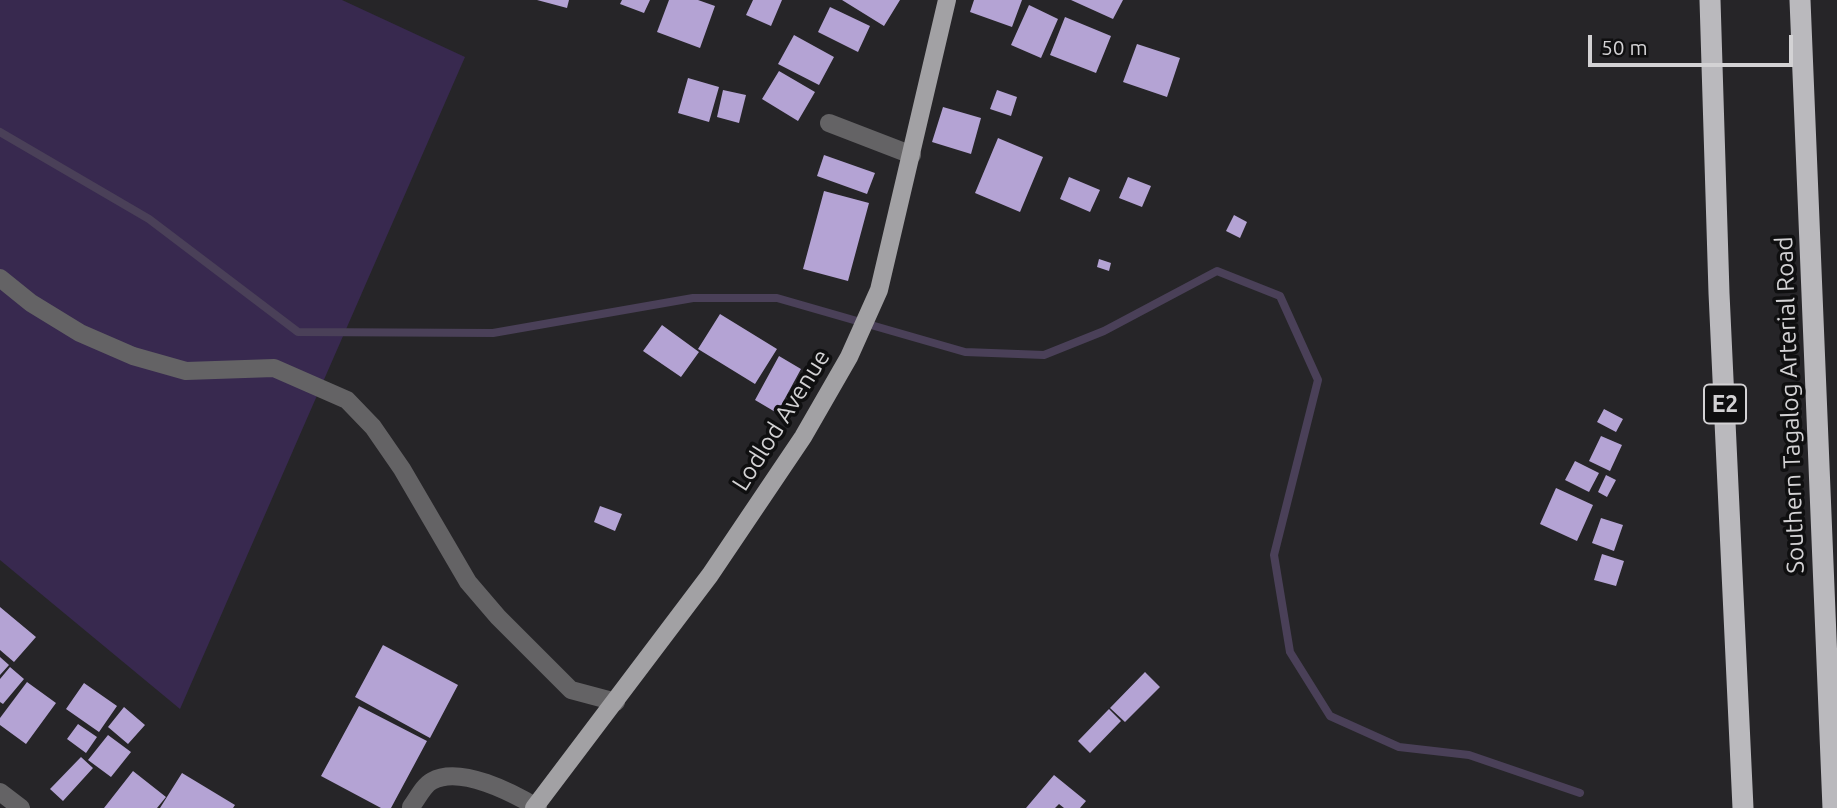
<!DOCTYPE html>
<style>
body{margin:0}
#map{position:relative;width:1837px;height:808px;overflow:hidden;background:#262528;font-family:Ubuntu,sans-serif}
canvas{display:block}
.scale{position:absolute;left:1588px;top:35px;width:205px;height:32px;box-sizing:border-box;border:4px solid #d3d2d4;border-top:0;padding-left:9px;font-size:21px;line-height:24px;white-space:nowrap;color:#d3d2d4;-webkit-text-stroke:5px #0f0f10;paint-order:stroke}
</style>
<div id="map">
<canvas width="1837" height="808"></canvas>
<div class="scale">50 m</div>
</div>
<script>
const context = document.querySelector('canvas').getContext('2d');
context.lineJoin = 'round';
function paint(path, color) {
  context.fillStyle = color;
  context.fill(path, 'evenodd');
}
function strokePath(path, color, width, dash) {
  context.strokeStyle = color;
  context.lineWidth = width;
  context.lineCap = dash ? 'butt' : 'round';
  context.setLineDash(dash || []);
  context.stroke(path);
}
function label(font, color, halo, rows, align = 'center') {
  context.font = font + ' Ubuntu,sans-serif';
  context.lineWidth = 7;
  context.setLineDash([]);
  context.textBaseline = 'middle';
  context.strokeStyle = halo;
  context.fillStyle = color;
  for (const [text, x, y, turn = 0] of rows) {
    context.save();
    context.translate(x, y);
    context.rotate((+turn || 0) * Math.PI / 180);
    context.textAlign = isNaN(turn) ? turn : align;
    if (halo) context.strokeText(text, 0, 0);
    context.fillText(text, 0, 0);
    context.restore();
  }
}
const green = new Path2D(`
 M0,0h342l123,57 -285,652 -180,-149z`);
const stream = new Path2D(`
 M0,132l149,87 149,113 195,1 200,-35h84l188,54 79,3 60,-24 113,-60 63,25 38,84 -44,175 16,97 40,64 69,31 70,8 111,38`);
const building = new Path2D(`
 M537,0h32l-2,8z
 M622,0h28l-6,13 -24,-9z
 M669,0h29l17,6 -15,42 -43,-16z
 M753,0h29l-11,26 -25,-11z
 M842,0h58l-16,26z
 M974,0h48l-10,27 -42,-15z
 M1071,0h52l-10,19z
 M1029,5l29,14 -17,39 -30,-13z
 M830,7l40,19 -12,26 -40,-20z
 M1065,17l46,19 -15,37 -46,-18z
 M794,35l40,22 -15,28 -41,-21z
 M1137,44l43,14 -13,39 -44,-15z
 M779,71l36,21 -17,29 -36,-22z
 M688,78l31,9 -10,35 -31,-9z
 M723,90l23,5 -7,28 -22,-6z
 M997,90l20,7 -6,19 -21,-7z
 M943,107l38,11 -10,36 -39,-12z
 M998,138l45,19 -23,55 -45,-19z
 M824,155l51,18 -8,21 -50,-18z
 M1069,177l31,13 -10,22 -30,-13z
 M1128,177l23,9 -9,21 -23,-9z
 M824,191l45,12 -21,78 -45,-12z
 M1234,215l13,7 -7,16 -14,-7z
 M1099,259l12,4 -2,8 -12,-4z
 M720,314l57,35 -22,35 -57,-35z
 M662,325l37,27 -18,25 -38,-26z
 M779,356l22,13 -24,44 -22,-13z
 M1604,409l19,10 -7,13 -19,-10z
 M1601,436l21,9 -12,26 -21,-10z
 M1575,461l24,12 -10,19 -24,-12z
 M1606,475l10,5 -9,17 -9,-5z
 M1556,488l37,17 -16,36 -37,-17z
 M600,506l22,8 -7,17 -21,-9z
 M1601,518l22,7 -9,26 -22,-8z
 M1602,554l22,7 -8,25 -22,-6z
 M0,607l36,30 -22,25 -14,-12z
 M383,645l75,40 -28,53 -75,-41z
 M0,657l9,8 -9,10z
 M10,667l14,12 -21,25 -3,-2v-23z
 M1145,672l15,15 -35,35 -15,-14z
 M27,682l29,21 -30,41 -26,-19v-7z
 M84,683l33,23 -18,26 -33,-23z
 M359,706l68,35 -36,67h-10l-60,-32z
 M124,707l21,18 -17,19 -20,-17z
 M1109,709l12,12 -31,32 -12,-12z
 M78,724l19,13 -11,16 -19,-14z
 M108,735l23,17 -20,25 -23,-17z
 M81,757l12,11 -30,33 -13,-12z
 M133,771l33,26 -9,11h-53z
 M182,773l53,32 -2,3h-73z
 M1054,775l32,26 -6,7h-16l-5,-4 -4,4h-29z`);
const minor = new Path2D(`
 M829,123l83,32
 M0,278l31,25 49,30 53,23 53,15 88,-3 73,32 26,27 29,42 66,113 30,35 73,73 45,12
 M0,792l21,16
 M411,807c6,-8 13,-22 21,-26 28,-16 81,12 106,27`);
const major = new Path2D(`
 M534,808l176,-233 93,-138 46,-80 30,-67 68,-290`);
const highway = new Path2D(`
 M1710,0l9,293 24,515
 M1800,0l33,808`);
const shields = [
 [1725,404,42]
];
const shieldNames = [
 ["E2",1725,404]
];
const streetNames = [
 ["Southern Tagalog Arterial Road",1790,405,-92],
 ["Lodlod Avenue",781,420,-58]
];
paint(green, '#38294f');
strokePath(stream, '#4a4058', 8);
paint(building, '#b4a3d4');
strokePath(minor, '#646365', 18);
strokePath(major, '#a2a1a4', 18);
strokePath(highway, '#bab9bd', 21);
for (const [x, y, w] of shields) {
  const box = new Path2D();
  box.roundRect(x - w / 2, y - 19.5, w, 39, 5);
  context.fillStyle = '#0f0f10';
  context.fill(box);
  strokePath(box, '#d3d2d4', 2);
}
label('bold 23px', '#d3d2d4', null, shieldNames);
label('24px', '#d3d2d4', '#0f0f10', streetNames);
</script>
